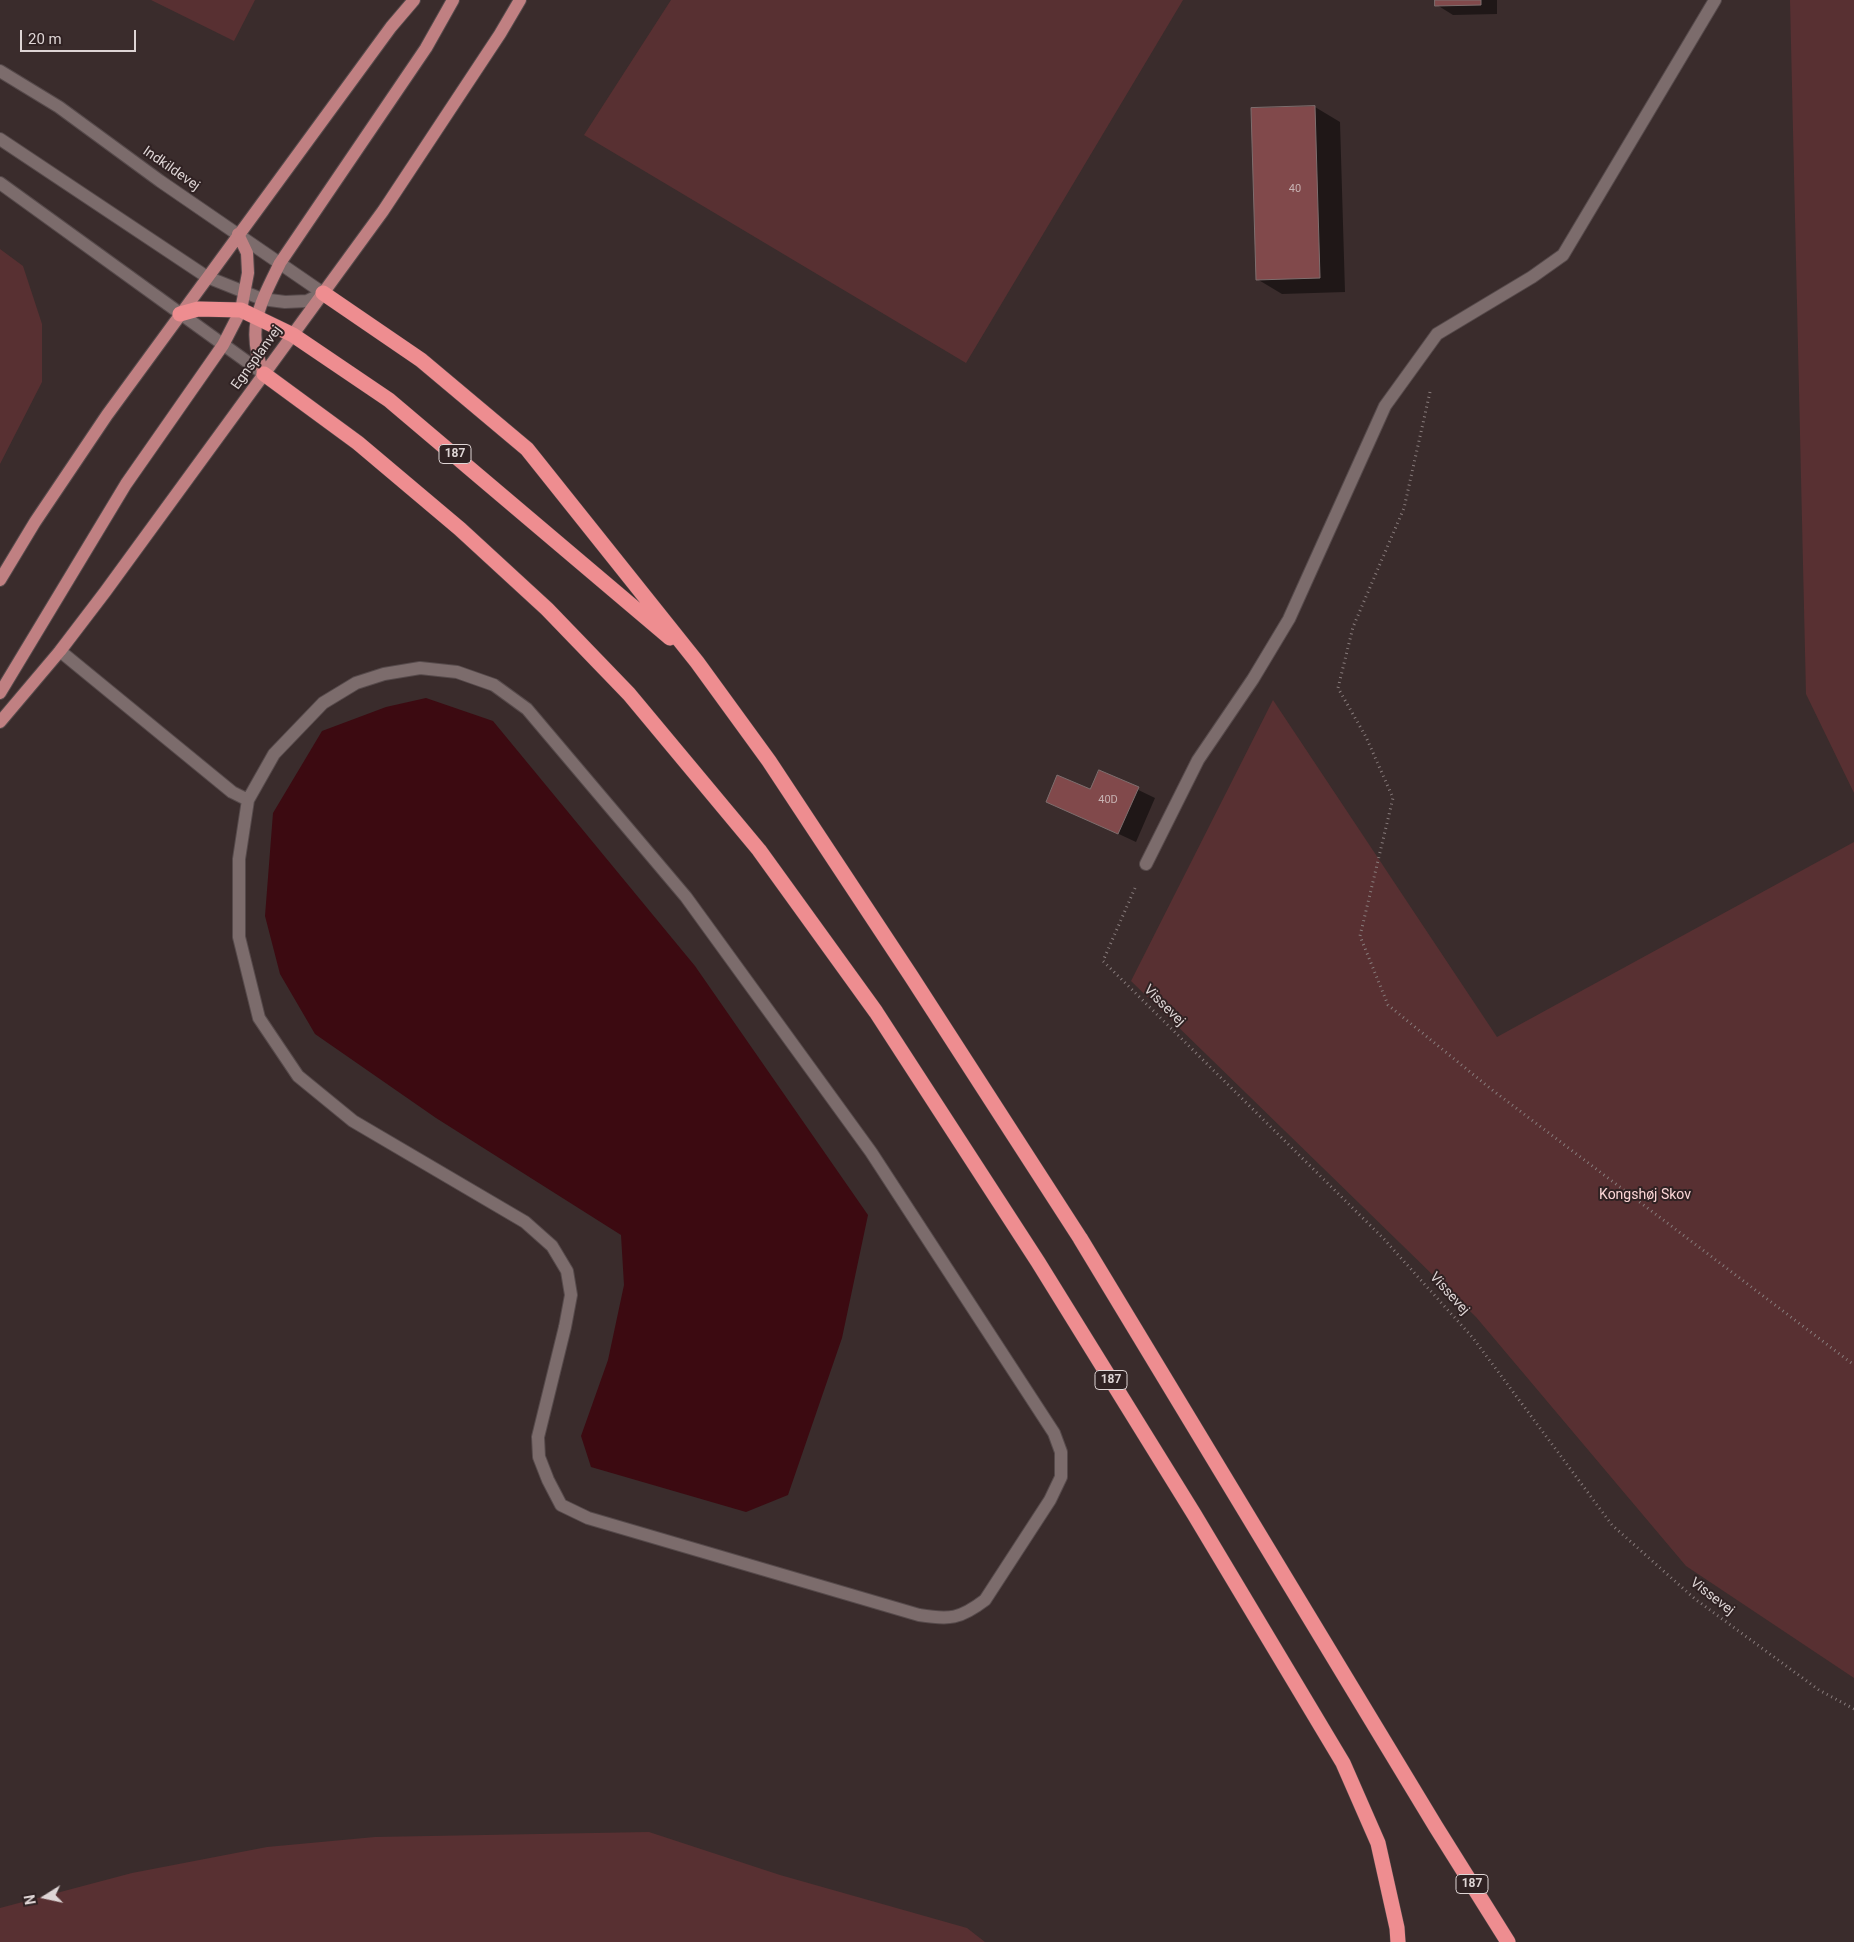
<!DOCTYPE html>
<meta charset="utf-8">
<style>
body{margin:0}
#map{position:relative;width:1854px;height:1942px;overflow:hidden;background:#3a2c2c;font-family:Roboto,sans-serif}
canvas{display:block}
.north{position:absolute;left:20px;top:1872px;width:50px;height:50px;-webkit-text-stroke:4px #302223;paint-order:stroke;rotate:260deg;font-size:14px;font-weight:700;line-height:20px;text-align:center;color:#ded5d5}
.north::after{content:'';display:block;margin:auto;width:18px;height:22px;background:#ded5d5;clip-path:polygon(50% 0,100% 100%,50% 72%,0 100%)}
.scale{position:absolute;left:20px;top:30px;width:116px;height:22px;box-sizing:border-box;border:2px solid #ded5d5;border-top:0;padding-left:6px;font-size:15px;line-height:18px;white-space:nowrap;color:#ded5d5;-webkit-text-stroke:4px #302223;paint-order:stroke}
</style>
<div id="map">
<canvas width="1854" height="1942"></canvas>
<div class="north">N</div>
<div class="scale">20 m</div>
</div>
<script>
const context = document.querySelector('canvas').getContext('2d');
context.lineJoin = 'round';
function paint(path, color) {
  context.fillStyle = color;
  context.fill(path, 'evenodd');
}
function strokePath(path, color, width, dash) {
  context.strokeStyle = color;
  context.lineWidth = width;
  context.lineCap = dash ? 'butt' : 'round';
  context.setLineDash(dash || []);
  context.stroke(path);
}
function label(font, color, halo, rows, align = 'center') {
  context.font = font + ' Roboto,sans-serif';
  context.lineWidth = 4;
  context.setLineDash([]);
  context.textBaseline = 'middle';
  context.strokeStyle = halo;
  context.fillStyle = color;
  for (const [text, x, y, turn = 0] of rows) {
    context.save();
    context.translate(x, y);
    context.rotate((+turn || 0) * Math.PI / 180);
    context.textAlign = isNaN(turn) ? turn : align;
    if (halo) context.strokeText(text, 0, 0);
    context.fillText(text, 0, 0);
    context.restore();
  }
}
const green = new Path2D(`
 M151,0h104l-21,41z
 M671,0h512l-217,363 -382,-228z
 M1790,0h64v793l-48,-99z
 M0,249l23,17 19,58v58l-42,82z
 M1273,700l224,337 357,-195v836l-168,-112 -210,-249 -345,-336z
 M649,1832l131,43 187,53 18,14h-985v-34l132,-35 135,-26 108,-10z`);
const water = new Path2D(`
 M426,698l67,23 202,245 173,249 -26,123 -54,157 -42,17 -155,-45 -10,-31 27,-76 16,-75 -3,-50 -185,-117 -121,-84 -35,-60 -15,-58 8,-103 49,-82 64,-24z`);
const shadow = new Path2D(`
 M1436,0h61v14l-44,1 -16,-10z
 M1315,107l25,15 5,170 -63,2 -25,-15 -5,-170z
 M1099,771l56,27 -19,44 -88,-41 43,-10z`);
const building = new Path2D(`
 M1435,0h46v5l-46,1z
 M1315,106l5,172 -64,2 -5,-172z
 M1099,770l40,17 -21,47 -72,-32 11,-27 33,14z`);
const path = new Path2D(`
 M1430,392l-26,116 -51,119 -15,61 28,49 27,61 -33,138 28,69 103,84 363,276
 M1135,888l-32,73 279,276 91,101 139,187 83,74 124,91 35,19`);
const minor = new Path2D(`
 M0,71l59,36 101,74 163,112 -16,8 -22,1 -23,-3 -55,-22 -207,-138
 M0,183l264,191
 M60,651l172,141 16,8
 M420,668l37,4 37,13 33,24 159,188 185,255 183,281 7,19v25l-11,23 -65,100c-25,19 -35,20 -66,15l-331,-97 -27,-13 -13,-25 -9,-23 -1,-20 27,-110 6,-32 -4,-24 -15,-25 -27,-24 -172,-101 -55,-45 -39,-58 -20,-81v-78l9,-59 26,-46 49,-51 33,-20 28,-9z
 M1146,864l52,-104 55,-81 36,-60 96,-213 52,-72 95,-57 31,-22 152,-255`);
const major = new Path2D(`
 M264,374c-19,-45 -4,-70 16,-111l146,-215 27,-48
 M0,580l35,-58 72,-107 284,-388 23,-27
 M0,693l126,-209 97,-139 18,-35 7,-37 -1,-20 -9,-19
 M0,722l60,-71 45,-59 278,-381 117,-177 20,-34`);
const highway = new Path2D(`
 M323,293l98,67 106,89 170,213 72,99 142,215 169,262 356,589 72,115
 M180,314l18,-5 43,1 52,25 96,65 281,238
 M264,374l94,69 102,86 87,80 82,85 130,156 117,162 162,250 156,252 149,249 35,80 19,85 1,14`);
const numberNames = [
 ["40",1295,189],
 ["40D",1108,800]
];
const shields = [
 [455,454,32],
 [1111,1380,32],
 [1472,1884,32]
];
const shieldNames = [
 ["187",455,454],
 ["187",1111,1380],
 ["187",1472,1884]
];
const streetNames = [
 ["Indkildevej",171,169,35],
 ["Egnsplanvej",257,358,-54],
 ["Vissevej",1164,1006,45],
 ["Vissevej",1449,1294,48],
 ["Vissevej",1712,1597,38]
];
const parkNames = [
 ["Kongshøj Skov",1645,1195]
];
paint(green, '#583032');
paint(water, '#3c0a11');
paint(shadow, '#0007');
paint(building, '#81494b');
strokePath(building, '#7e6e6e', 1);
strokePath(minor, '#564a4b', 14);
strokePath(major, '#564a4b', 14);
strokePath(highway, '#564a4b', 16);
strokePath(path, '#887c7c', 3, [1, 4]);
strokePath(minor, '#7c6c6c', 12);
strokePath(major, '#c08082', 12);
strokePath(highway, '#ee8d90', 15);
label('11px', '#c7b2b2', null, numberNames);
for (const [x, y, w] of shields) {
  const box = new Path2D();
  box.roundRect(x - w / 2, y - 9.5, w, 19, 4);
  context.fillStyle = '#302223';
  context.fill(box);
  strokePath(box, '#ded5d5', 1);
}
label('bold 12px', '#ded5d5', null, shieldNames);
label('14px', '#ded5d5', '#302223', streetNames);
label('14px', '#fcd6d6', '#302223', parkNames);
</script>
